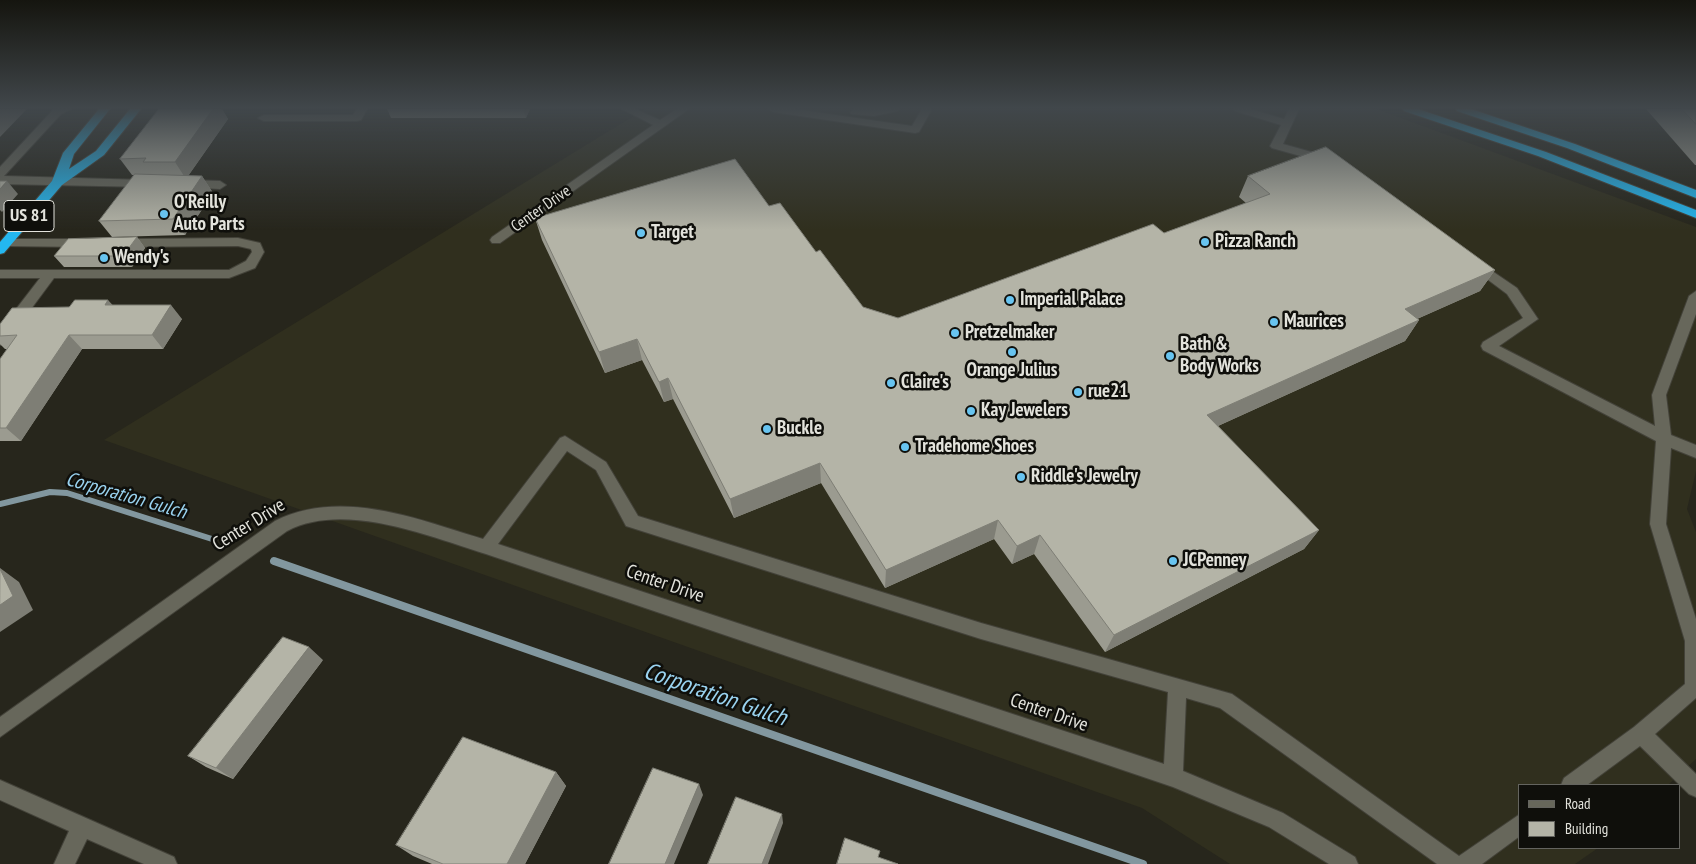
<!DOCTYPE html>
<style>
body{margin:0}
#map{position:relative;width:1696px;height:864px;overflow:hidden;background:#27261c;font-family:"PT Sans Narrow",sans-serif}
canvas{display:block}
.legend{position:absolute;left:1518px;top:784px;width:162px;height:65px;box-sizing:border-box;background:#0f0f0b;border:1px solid #64645f;margin:0;padding:6px 9px;list-style:none;font-size:15px;color:#e3e3dc}
.legend li{display:flex;align-items:center;gap:10px;height:25px}
.legend b{width:25px;border:1px solid #64645f}
</style>
<div id="map">
<canvas width="1696" height="864"></canvas>
<ul class="legend">
<li><b style="height:6px;background:#67675b"></b>Road</li>
<li><b style="height:14px;background:#b4b4a7"></b>Building</li>
</ul>
</div>
<script>
const context = document.querySelector('canvas').getContext('2d');
context.lineJoin = 'round';
function paint(path, color) {
  context.fillStyle = color;
  context.fill(path, 'evenodd');
}
function strokePath(path, color, width, dash) {
  context.strokeStyle = color;
  context.lineWidth = width;
  context.lineCap = dash ? 'butt' : 'round';
  context.setLineDash(dash || []);
  context.stroke(path);
}
function label(font, color, halo, rows, align = 'center') {
  context.font = font + ' "PT Sans Narrow",sans-serif';
  context.lineWidth = 5;
  context.setLineDash([]);
  context.textBaseline = 'middle';
  context.strokeStyle = halo;
  context.fillStyle = color;
  for (const [text, x, y, turn = 0] of rows) {
    context.save();
    context.translate(x, y);
    context.rotate((+turn || 0) * Math.PI / 180);
    context.textAlign = isNaN(turn) ? turn : align;
    if (halo) context.strokeText(text, 0, 0);
    context.fillText(text, 0, 0);
    context.restore();
  }
}
const built = new Path2D(`
 M645,109h732l319,118v244l-9,38 9,23v227l-28,26h-148v63h78l-23,16h-345l-88,-56 -1038,-368z`);
const streamFar1 = new Path2D(`
 M0,504l50,-12 17,1 145,46`);
const stream = new Path2D(`
 M274,561l869,303`);
const minor = new Path2D(`
 M71,109l-10,5 -57,62 142,4 4,1v6l-150,-3v-17l53,-57z
 M357,109h10l-6,11 -4,1h-93l-6,-3 6,-3h89z
 M622,109h13l25,11 17,-11h12l-189,134h-8l-2,-3 2,-3 161,-112z
 M768,109h26l118,17 10,-17h10l-13,23 -4,1 -142,-21z
 M854,109h45l-1,2 -24,5 -23,-2 -1,-2z
 M1234,109h16l34,10 5,-10h10l-16,35 50,14 2,2 -6,4 -57,-16 -2,-2 11,-21 -46,-14z
 M189,180l31,1 6,4 -6,4 -35,-2v-6z
 M238,238l22,5 4,9 -9,16 -26,10h-175l-49,66 -5,1v-15l40,-52h-40v-8h229l17,-9 6,-9 -1,-3 -13,-3 -116,1 -6,-4 6,-4z
 M6,239h78l6,4 -6,4 -82,-1 -2,-3z
 M1476,260l41,28 21,31 -39,27 156,80 -3,-31 37,-99 7,-5v23l-30,81 5,40 25,10v13l-25,-10 -5,76 30,95v79l-41,36 41,40v23l-7,-3 -49,-48 -53,39h-26l3,-7 70,-51 51,-43v-43l-35,-117 6,-83 -173,-91 -2,-4 2,-4 40,-24 -16,-24 -36,-27 -1,-3 1,-3z
 M565,436l41,26 32,54 343,107 251,71 227,162 61,-42v22l-38,28h-45l-217,-156 -34,-10 -3,73 100,42 72,44 3,7h-29l-60,-37 -96,-40 -687,-233c-58,-18 -142,-53 -199,-23l-287,206v-20l275,-196c66,-33 142,-2 208,18l77,-101zM567,451l29,19 30,56 355,113 187,53 -4,72 -666,-220z
 M0,780l174,77 3,7h-33l-57,-25 -12,25h-21l15,-33 -69,-31z`);
const highway = new Path2D(`
 M99,109h11l-36,45 -5,15 27,-18 34,-42h11l-37,46 -42,30 -58,68 -4,1v-12l52,-61 11,-28z
 M1403,109h15l128,43 150,58v8l-158,-62 -134,-45z
 M1456,109h15l104,35 121,46v8l-129,-50 -110,-37z`);
const wall = new Path2D(`
 M159,109h63l6,10 -40,57h14l11,17 -28,42 -73,2 -13,-16 35,-46h-2l-12,-16z
 M387,109h143l-4,9h-135z
 M1646,109h50v56h-1z
 M1248,176l247,94 -15,21 -63,28 2,1 -14,21 -187,85 101,104 -15,19 -199,103 -71,-98 -22,10 -18,-25 -109,49 -64,-105 -87,35 -61,-119 -9,3 -22,-42 -37,13 -63,-133 -7,-22 234,-12 47,46 47,55 35,11 266,-85 82,-30 -7,-6z
 M137,237l8,11 -13,19h-68l-10,-11z
 M113,305l69,14 -19,30h-81l-61,92h-21v-82l7,-10h-2l-5,-5v-20l69,-17z
 M323,660l-90,119 -27,-12 -18,-11z
 M556,772l10,14 -41,78h-93l-19,-8 -17,-11z`);
const shadedWall = new Path2D(`
 M0,109h27l-27,28z
 M213,109h9l6,10 -42,60 -11,-17z
 M523,109h7l-4,9z
 M202,176l11,17 -28,42 -12,-16z
 M7,181l11,13 -16,18 -2,-2v-21z
 M137,237l8,11 -13,19 -9,-11z
 M1495,270l-15,21 -88,39 13,-21z
 M108,300l12,13 -15,-8z
 M171,305l11,14 -19,30 -11,-14z
 M1419,320l-14,21 -207,94 9,-20z
 M69,335l13,14 -61,92 -15,-13z
 M637,339l5,21 -37,13 -6,-21z
 M668,378l5,21 -9,3 -5,-20z
 M820,463l1,20 -87,35 -4,-19z
 M998,520l-4,19 -109,49 1,-18z
 M1319,530l-15,19 -199,103 9,-17z
 M1040,535l-6,19 -22,10 5,-18z
 M0,568l19,14 14,28 -33,22z
 M309,647l14,13 -90,119 -17,-11z
 M556,772l10,14 -41,78h-18z
 M699,784l4,11 -29,69h-9z
 M782,814l1,9 -15,41h-6z`);
const building = new Path2D(`
 M159,109h54l-38,53h-32l3,-4 -26,1z
 M1682,109h14v15z
 M1326,147l169,123 -90,39 14,11 -212,95 112,115 -205,105 -74,-100 -23,11 -19,-26 -112,50 -66,-107 -90,36 -62,-121 -9,4 -22,-43 -38,13 -64,-134 200,-59 34,47 11,-3 36,49 4,-2 43,57 35,11 255,-94 11,9 106,-39 -22,-18z
 M135,174l67,2 -29,43 -74,2z
 M0,181h7l-7,8z
 M137,237l-14,19h-69l14,-17z
 M75,300h33l-3,5h66l-19,30h-83l-63,93h-6v-69l17,-24 -17,1v-12l12,-16 57,-1z
 M0,569l13,27 -13,9z
 M283,637l26,10 -93,121 -28,-12z
 M463,737l93,35 -49,92h-64l-47,-19z
 M653,768l46,16 -34,80h-56z
 M736,797l46,17 -20,50h-54z
 M845,838l35,13 -2,6 20,7h-61z`);
const markers = [
 [164,214,5,"#68c4f0"],
 [641,233,5,"#68c4f0"],
 [1205,242,5,"#68c4f0"],
 [104,258,5,"#68c4f0"],
 [1010,300,5,"#68c4f0"],
 [1274,322,5,"#68c4f0"],
 [955,333,5,"#68c4f0"],
 [1012,352,5,"#68c4f0"],
 [1170,356,5,"#68c4f0"],
 [891,383,5,"#68c4f0"],
 [1078,392,5,"#68c4f0"],
 [971,411,5,"#68c4f0"],
 [767,429,5,"#68c4f0"],
 [905,447,5,"#68c4f0"],
 [1021,477,5,"#68c4f0"],
 [1173,561,5,"#68c4f0"]
];
const farStreetnames = [
 ["Center Drive",541,209,-35]
];
const shields = [
 [29,216,50]
];
const shieldNames = [
 ["US 81",29,216]
];
const poiNames = [
 ["O'Reilly",174,203],
 ["Auto Parts",174,225],
 ["Target",651,233],
 ["Pizza Ranch",1215,242],
 ["Wendy's",114,258],
 ["Imperial Palace",1020,300],
 ["Maurices",1284,322],
 ["Pretzelmaker",965,333],
 ["Bath &",1180,345],
 ["Body Works",1180,367],
 ["Orange Julius",1012,371,"center"],
 ["Claire's",901,383],
 ["rue21",1088,392],
 ["Kay Jewelers",981,411],
 ["Buckle",777,429],
 ["Tradehome Shoes",915,447],
 ["Riddle's Jewelry",1031,477],
 ["JCPenney",1183,561]
];
const streetNames = [
 ["Center Drive",249,525,-32],
 ["Center Drive",665,584,19],
 ["Center Drive",1049,713,19]
];
const waterNames = [
 ["Corporation Gulch",126,496,16]
];
const nearWaternames = [
 ["Corporation Gulch",715,695,19]
];
paint(built, '#302f1e');
strokePath(streamFar1, '#82979f', 6);
strokePath(stream, '#82979f', 8);
strokePath(minor, '#434239', 2);
strokePath(highway, '#434239', 2);
paint(minor, '#67675b');
paint(highway, '#24b7f0');
paint(wall, '#9b9b90');
paint(shadedWall, '#7e7e75');
paint(building, '#b4b4a7');
strokePath(building, '#7e7e75', 1);
const sky = context.createLinearGradient(0, 0, 0, 230);
sky.addColorStop(0, '#15150f');
sky.addColorStop(0.47, '#41474b');
sky.addColorStop(1, '#41474b00');
context.fillStyle = sky;
context.fillRect(0, 0, 1696, 230);
for (const [x, y, r, color] of markers) {
  const dot = new Path2D();
  dot.arc(x, y, r, 0, 2 * Math.PI);
  context.fillStyle = color;
  context.fill(dot);
  strokePath(dot, '#0f0f0b', 2);
}
label('16px', '#e3e3dc', '#0f0f0b', farStreetnames);
for (const [x, y, w] of shields) {
  const box = new Path2D();
  box.roundRect(x - w / 2, y - 15.5, w, 31, 4);
  context.fillStyle = '#0f0f0b';
  context.fill(box);
  strokePath(box, '#e3e3dc', 1);
}
label('bold 18px', '#e3e3dc', null, shieldNames);
label('bold 19px', '#e3e3dc', '#0f0f0b', poiNames, 'left');
label('19px', '#e3e3dc', '#0f0f0b', streetNames);
label('italic 20px', '#99d2ef', '#0f0f0b', waterNames);
label('italic 24px', '#99d2ef', '#0f0f0b', nearWaternames);
</script>
